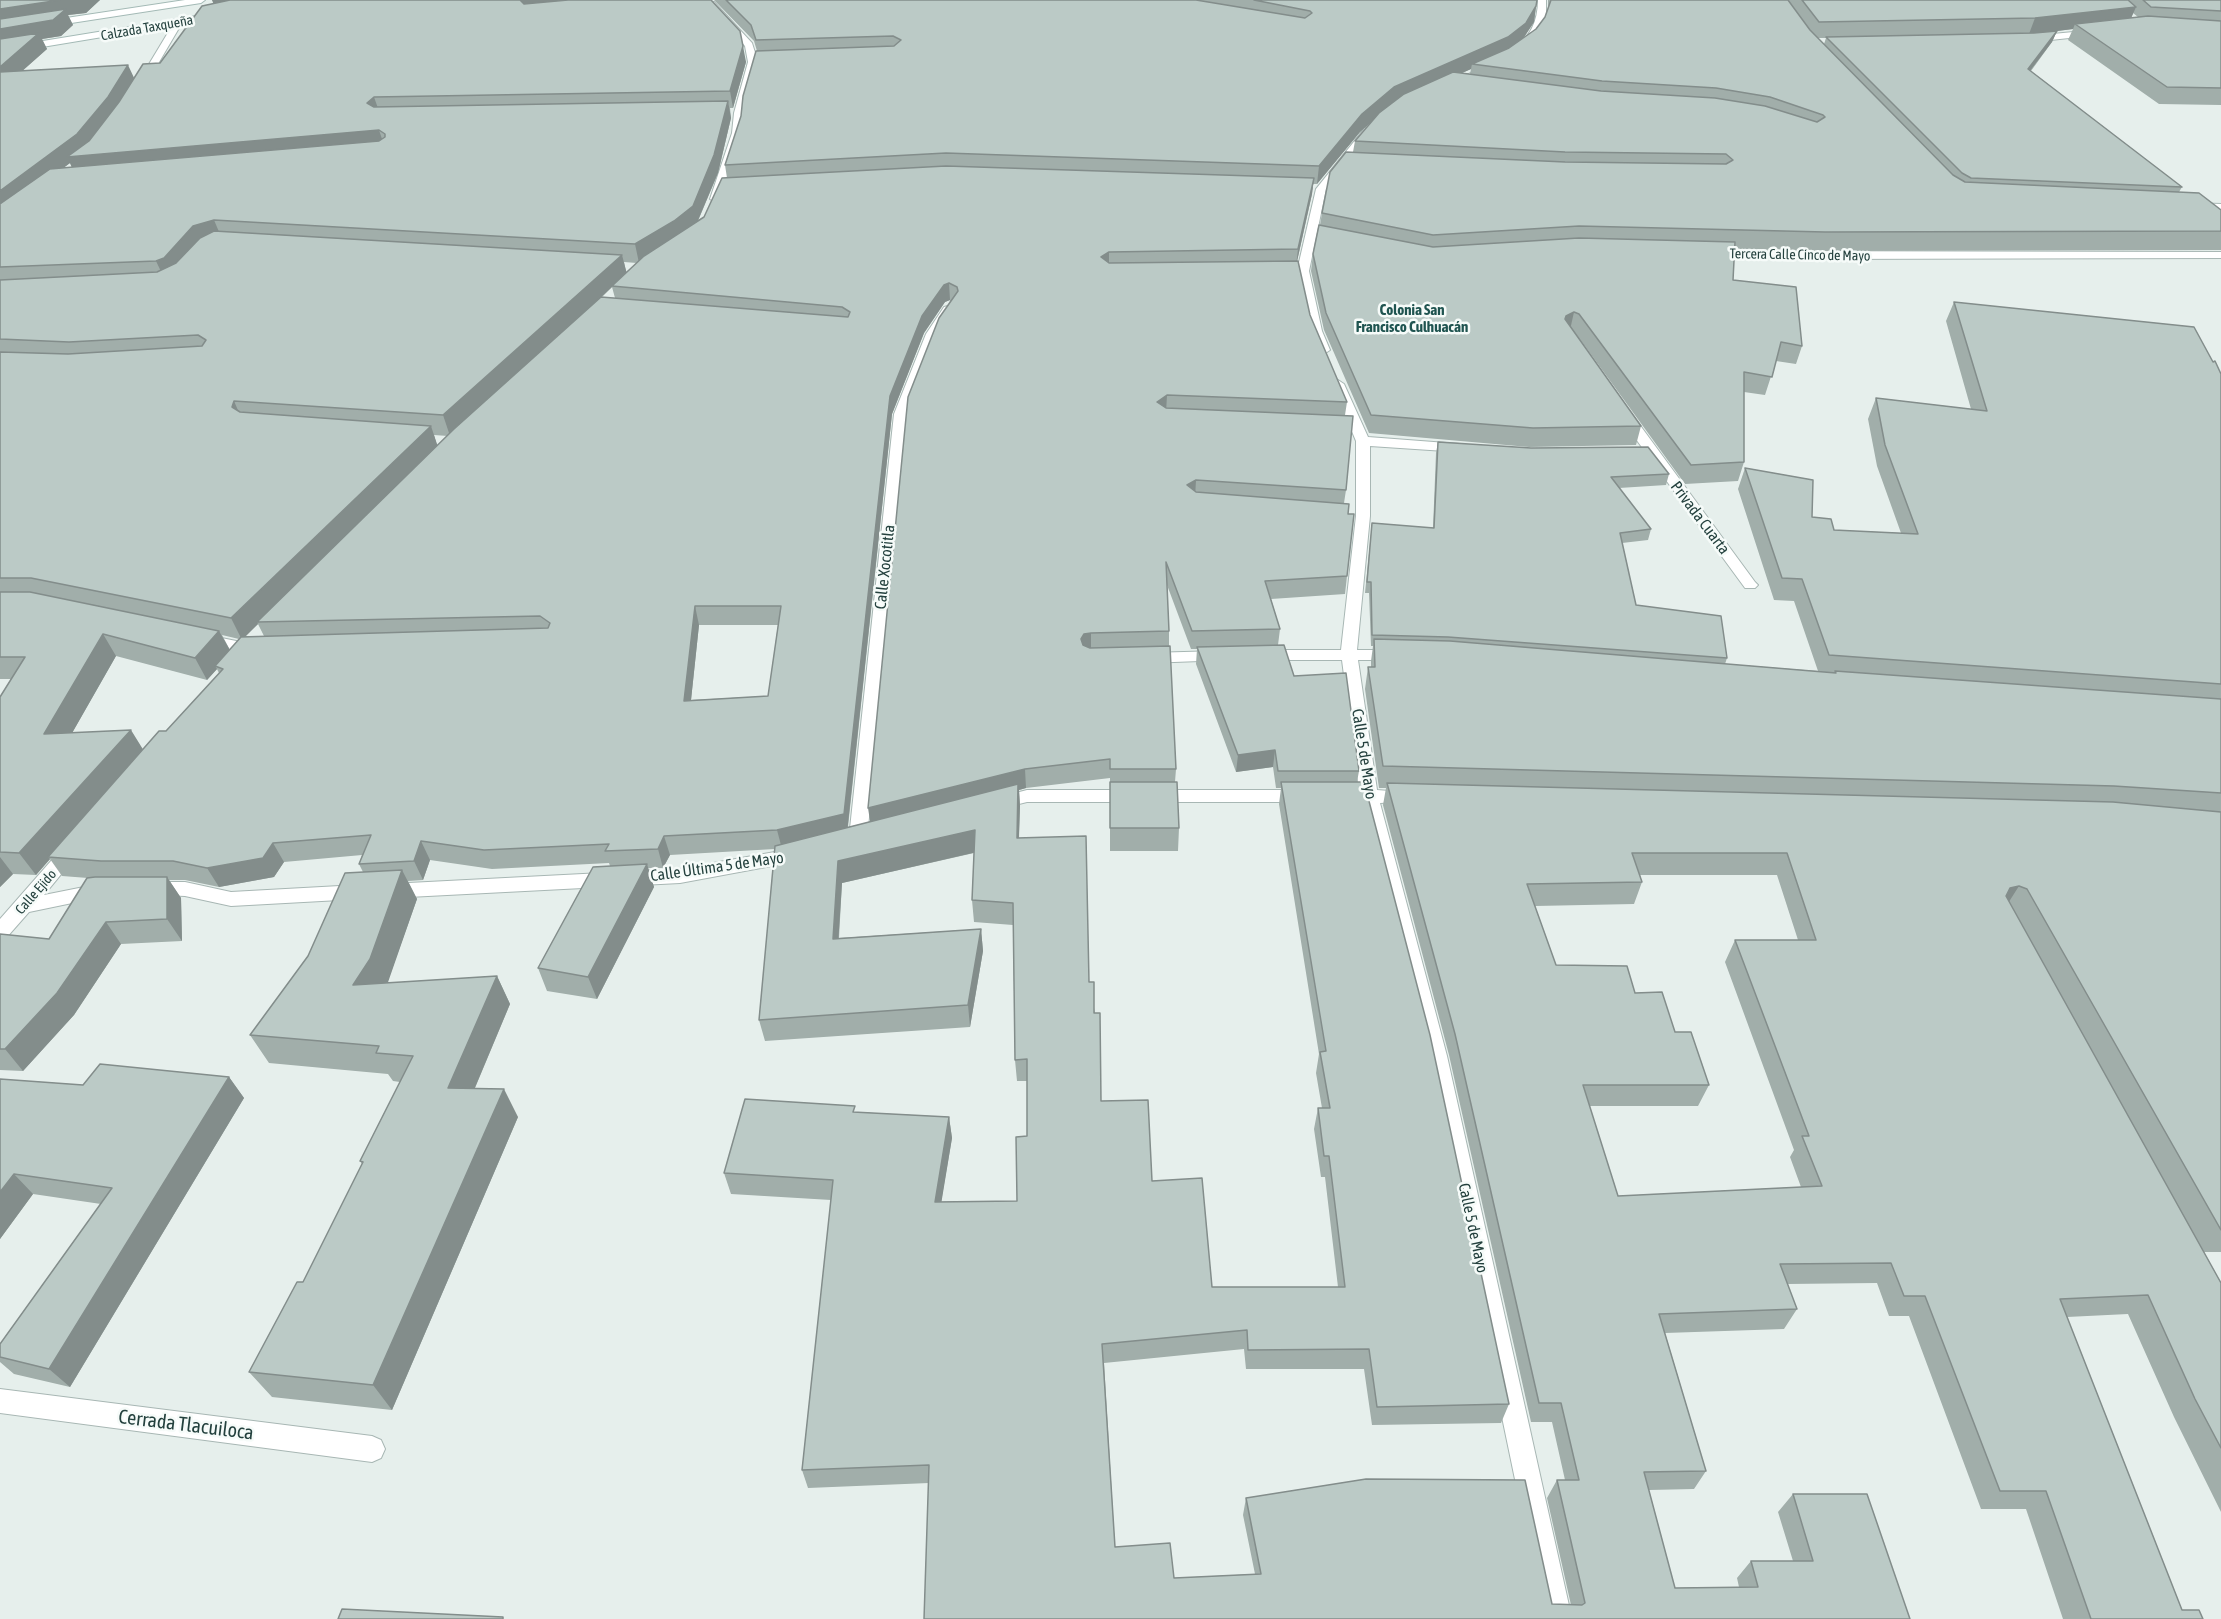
<!DOCTYPE html>
<meta charset="utf-8">
<style>
body{margin:0}
canvas{display:block;background:#e6efec}
</style>
<canvas width="2221" height="1619"></canvas>
<script>
const context = document.querySelector('canvas').getContext('2d');
context.lineJoin = 'round';
function strokePath(path, color, width, dash) {
  context.strokeStyle = color;
  context.lineWidth = width;
  context.lineCap = dash ? 'butt' : 'round';
  context.setLineDash(dash || []);
  context.stroke(path);
}
function paint(path, color) {
  context.fillStyle = color;
  context.fill(path, 'evenodd');
}
function label(font, color, halo, rows, align = 'center') {
  context.font = font + ' "Asap Condensed",sans-serif';
  context.lineWidth = 5;
  context.setLineDash([]);
  context.textBaseline = 'middle';
  context.strokeStyle = halo;
  context.fillStyle = color;
  for (const [text, x, y, turn = 0] of rows) {
    context.save();
    context.translate(x, y);
    context.rotate((+turn || 0) * Math.PI / 180);
    context.textAlign = isNaN(turn) ? turn : align;
    if (halo) context.strokeText(text, 0, 0);
    context.fillText(text, 0, 0);
    context.restore();
  }
}
const street = new Path2D(`
 M693,0l21,2 38,41 6,19 -14,51 -2,20 -22,66 -5,3 -5,-3 22,-66 2,-20 14,-51 -3,-16 -24,-27 -13,-13z
 M1538,0h8c0,10 1,19 -4,28 -9,19 -55,53 -76,51v-4c36,-16 72,-30 72,-75z
 M175,21l7,2 -37,63h-6l-2,-2z
 M2094,30l3,1v4l-65,7 -4,-3 4,-3z
 M1369,127l5,3 -48,59 -17,82 13,60 8,19 -6,4 -6,-4 -8,-19 -13,-60 19,-82 49,-61z
 M2192,203l29,1v6l-33,-2v-4z
 M1710,251l511,1v6l-402,1 -113,-3v-4z
 M948,306l6,4 -16,24 -30,80 -41,424 -3,5 -6,2 -6,-2 -3,-5 45,-424 32,-80 18,-27z
 M1338,380l6,4 24,53 92,7 7,4 -7,4 -90,-6v70l-13,134h39l8,5 -8,5h-38l19,130 37,3 3,4 -3,4 -34,2 67,253 125,563h-28l-117,-563 -65,-253 -26,-3 -3,-4 3,-4 23,-2 -17,-130h-77l-8,-5 8,-5h76l15,-134v-75l-24,-57z
 M1626,412l5,1 124,169 3,3 -3,3h-10l-126,-172z
 M202,634l44,9h12l8,5c-9,12 -55,-2 -70,-5l-2,-4 2,-4z
 M1220,651l6,1 2,4 -2,4 -78,3 -6,-1 -2,-4 2,-4 6,-1z
 M1027,790h276l6,2 3,4 -3,4 -6,2h-276l-32,8 -6,-2 -3,-4 3,-4z
 M72,843l7,2 2,5 -37,45 55,-11 7,2 2,5 -2,5 -77,16 -22,25 -7,2v-20l65,-74z
 M797,848l7,2 2,5 -2,5 -124,23 -291,15 -7,-2 -2,-5 2,-5 7,-2 291,-15z
 M150,882h35l46,10 127,-7 7,2 2,5 -2,5 -7,2 -127,7 -46,-10 -42,-2 -2,-5 2,-5z
 M0,1389l372,47 9,4 4,9 -4,9 -9,4 -372,-49z`);
const secondary = new Path2D(`
 M185,0h20l-4,3 -201,31v-6z
 M214,13l3,1v4l-217,36v-6z`);
const wall = new Path2D(`
 M0,0h100l-14,13 -18,2 5,10 -12,11 -19,3 5,10 -25,22 112,7 26,-15 54,-60 -2,-3h499l35,62 -13,46h-3l1,10 -13,55 -20,48 6,-4 23,-39 -2,-13 16,-49 16,-65 -3,-10 -40,-41h823l-3,22 -11,16 13,-9 9,-12 3,-7v-10h673v105l-62,-1 -91,-64 5,-11 -16,2 -5,11 -21,29 151,116 -3,5 42,18v40l-402,1 -85,-2 -1,31 69,66 -6,18 -20,-3 -11,34 -21,-3v70l-6,19 -53,3 -111,-153 67,95 -5,19 -107,2 -160,-14 -45,-103 -13,-59 2,-17 7,-29 2,-12 31,-61 2,-11 16,-19 -11,10 -43,52h-4l-1,10 -15,67 13,54 37,87 -2,13 1,75 -2,13 4,11 -1,62 -2,18 -74,5 9,30 -2,16 16,31 65,95 -2,11 152,622 -8,19 -129,2 -8,-56h-118l-2,-20 -140,14 11,184 59,31 81,-4 -12,-59 3,-17 306,106 19,1 -24,-107 10,-18h8l-13,-58h-21l-82,-367 -66,-250 3,-17h-7l-14,-99 3,-22h3v-6l2,-15h-2l-2,-53h-4l7,-70 61,5 3,-75 2,-11 231,32 -3,11 -47,3 32,41 -3,11 -26,3 14,62 91,53 -2,6 93,7 -24,-70 -20,-1 -36,-111 7,-21 67,49 22,13 67,3 -24,-67 -9,-47 8,-21 95,11 -25,-88 8,-19 259,60 8,12v878h-17l17,31v229l-47,-95 -46,-103 -61,3 115,293 21,9h-140l-37,-110h-45l-72,-193h-20l-12,-33 -90,1 10,25 -13,20 -119,4 41,138 -12,18 -45,1 26,98 64,-1 -2,-9 14,-17h42l-15,-49 15,-18 117,125h-986l5,-136 -121,5 -6,-18 29,-270 -100,-6 -7,-21 132,-61 93,5 3,21 -11,64 76,-1 10,-65v-55h-10l-2,-21 -2,-135 -39,-3 -2,-22 2,-47 -132,30 -3,55 142,-9 2,22 -13,76 -205,14 -6,-21 16,-171 -105,6 -7,13h-15l6,19 -57,112 -50,-8 -9,-23 72,-102 -1,-3 -117,6 -62,-9 -7,20 -15,1 9,18 -30,84 110,-7 13,28 -35,84 43,29 -126,293 -120,-13 -23,-25 54,-90 59,-118 -2,-3 40,-79 -7,-1 -5,-7 -119,-11 -19,-28 58,-79 55,-84 -4,-8 3,-9 -78,7 -10,15 -55,10 -34,-7h-16l12,18 1,43 -61,3 -47,71 -51,56 -23,-1v-136l49,5 39,-61 -26,-2 -12,-17 -14,16 -23,-1 -13,13v-190l11,-18h-11zM2133,13l5,4 -7,1zM1817,38h9l-2,6zM1471,69l-1,5 -8,-1zM70,163l2,4 -9,1zM624,262l13,1 -11,9zM612,287l3,11 -13,-1zM950,300l-80,522 -22,5 44,-413 32,-81 21,-31zM434,435l14,1 -11,10zM1167,585l24,64h6l-1,15 40,108 37,-5 3,21h5l-2,16 40,250 -3,19 6,35h-4l-4,21 7,48h4l13,110h-126l-60,-106 -51,-80 -6,-88 -6,-31 -70,-144 1,-32 -1,-16 7,-2 84,-10v73h68l1,-23 -4,-46 1,-13 -7,-123v-15zM258,624l6,12h-19zM699,625h79l-10,71 -77,4zM222,635l17,4 -9,11zM116,656l91,24 10,-11 2,4 -53,58 -23,18 -71,-16zM1640,875h137l21,65h-63l-10,22 69,188 -4,7 11,30 -183,9 -29,-90h109l11,-21 -34,-53 -40,-39 -79,-28 -21,-59 99,-2 8,-22z
 M229,1077l15,21 -174,289 -56,-13 -14,-12v-18l101,-140 -68,-10 -33,45v-160l83,6z`);
const shadedWall = new Path2D(`
 M60,0h40l-14,13 -18,2 5,10 -12,11 -19,3 5,10 -45,40 -2,-5v-75z
 M212,0h56l-52,10z
 M518,0h129l-120,9z
 M1536,6l-2,16 -11,17 -18,14 -33,11 -1,5 -79,35 -32,28 -43,52 2,-18 43,-52 32,-27z
 M2136,7l-7,16 -54,1 -2,5 -16,2 -5,11 -29,38 6,-46 6,-16z
 M743,46l3,16 -13,46 -3,-17z
 M128,65l8,17 243,48 6,18 -310,27 -5,-12 -70,53v-25z
 M374,97l6,17 -13,-11z
 M728,101l3,17 -13,55 -22,52 -57,38 -4,-19z
 M1314,178l-2,16 -16,72 2,-17z
 M214,220l8,19 -57,41 -9,-19 37,-35z
 M1109,252v17l-8,-12z
 M622,255l5,19 -15,12v1l-162,149 -7,-21z
 M949,283l1,17 -5,2 -21,31 -32,81 -45,419 -65,16 -5,-19 113,-434 32,-80 22,-31z
 M1574,312l-4,18 -8,4 4,-18z
 M1167,395l-1,18 -9,-11z
 M234,401l9,21 -11,-15z
 M431,426l7,21 -181,175 1,2 -16,16 -11,-22z
 M1196,480l-1,18 -8,-13z
 M695,606l4,19 -10,94 -5,-18z
 M219,631l12,21 -16,14 2,3 -10,11 -12,-22z
 M1091,633v19l-6,1 -4,-14 3,-5z
 M103,634l13,22 -57,100 -15,-22z
 M131,730l13,21 -96,106 2,2 -14,16 -17,-22z
 M1275,750l-2,17 -37,5 2,-17z
 M1025,769l1,19 -7,2 1,16 -2,54 -1,-22 1,-48 -147,37 -3,-19z
 M975,830l2,22 -135,31 -5,78 -4,-22 5,-78z
 M664,836l6,19 -7,13 -5,-19z
 M421,841l9,19 -7,20 -9,-19z
 M273,843l11,19 -10,15 -55,10 -12,-19z
 M0,857l13,17 -13,13z
 M647,864l7,23 -57,112 -9,-22z
 M402,870l15,29 -31,89 -33,-3z
 M167,877l14,21 1,43 -15,-22z
 M2019,886l-14,22 -9,2 14,-22z
 M106,922l15,22 -47,71 -51,56 -18,-22z
 M981,929l2,22 -13,76 -2,-22z
 M497,976l13,28 -47,112 -15,-28z
 M229,1077l15,21 -174,289 -21,-18z
 M504,1089l14,28 -126,293 -19,-25z
 M949,1117l3,21 -14,85 -3,-21z
 M14,1174l19,20 -33,45v-47z`);
const building = new Path2D(`
 M0,0h60l-60,9z
 M230,0h290l4,4 44,-4h143l29,31 3,15 -13,45 -356,6 -7,6 7,4 354,-6 -14,54 -21,51 -19,15 -39,23 -421,-24 -21,6 -29,32 -8,3 -156,6v-63l50,-35 329,-28 6,-4v-3l-6,-4 -312,27 22,-16 30,-39 24,-38 17,-1 42,-57z
 M726,0h470l109,18 7,-5 -2,-2 -56,-11h283l-1,6 -10,17 -18,14 -114,50 -32,27 -43,52 -373,-13 -221,12 16,-49 2,-20 13,-45 138,-5 7,-6 -8,-4 -137,4 -5,-15z
 M1551,0h237l22,30 143,145 12,7 234,11 22,17v21l-396,1 -246,-6 -146,9 -111,-22 8,-41 16,-20 219,10 161,2 7,-4 -7,-6 -161,-2 -210,-11 24,-28 25,-19 49,-22 148,19 114,7 50,8 52,16 8,-5 -2,-2 -53,-18 -54,-9 -114,-7 -130,-17 37,-16 27,-19 9,-12z
 M1802,0h326l8,7 -101,11 -216,4z
 M2143,0h78v11l-70,-4z
 M66,9l-13,11 -53,9v-10z
 M2148,16l73,5v67l-54,-1 -92,-63z
 M2057,31l-29,38 154,118 -211,-9 -9,-5 -136,-136 208,-4z
 M39,33l-39,34v-28z
 M128,65l-20,32 -31,37 -77,57v-119z
 M946,166l368,12 -16,71 -189,3 -8,5 8,6 189,-2 12,54 37,87 -180,-7 -10,7 9,6 187,8 -7,74 -150,-10 -9,5 9,7 153,12 -1,10h6l-7,62 -82,5 15,48 -88,2 -26,-69 3,69 -78,2 -7,1 -3,5 2,6 7,3 80,-2 6,123h-66v-10l-85,10 -157,39 40,-411 31,-79 19,-27 -1,-4 -8,-4 -5,2 -22,31 -32,80 -46,418 -67,16 -113,6 -6,13 -53,2 4,-7 -125,6 -63,-9 -7,20 -55,3 12,-29 -98,8 -10,15 -56,10 -34,-7h-72l-53,-4 111,-126h7l57,-62 -8,-3 26,-29 307,-9 2,-5 -10,-7 -283,6 197,-193 147,-132 247,20 2,-5 -8,-5 -230,-21 32,-30 60,-39 18,-39zM695,606h86l-13,90 -84,5z
 M1319,225l114,22 146,-9 156,4 -2,38 63,7 6,59 -21,-4 -9,35 -28,-5v90l-53,3 -112,-151 -5,-2 -8,4 -1,3 76,107 -108,2 -162,-13 -45,-102 -13,-59z
 M214,231l408,24 -179,160 -209,-14 -2,6 8,5 191,14 -200,192 -200,-40h-31v-226l68,2 134,-8 4,-6 -8,-5 -129,7 -69,-3v-59l157,-8 19,-9 24,-25z
 M1954,302l240,25 19,35 2,-1 6,13v310l-392,-29 -27,-76 -20,-1 -37,-110 68,12 -1,37 19,2 3,11 84,4 -33,-89 -9,-47 111,13z
 M1438,442l93,6 117,-1 21,27 -58,3 40,52 -31,4 16,72 85,11 6,42 -279,-21 -76,-2 -1,-53h-4l5,-59 62,5z
 M0,592h30l189,39 -24,27 -92,-24 -59,100 87,-4 -112,123 -19,-1v-155l25,-40h-25z
 M1374,639l76,2 386,32 -1,-2 386,28v94l-107,-7 -731,-20 -15,-99h7z
 M1284,645l10,31 52,-3 13,98h-81l-3,-21 -37,5 -41,-108z
 M1110,782h67l2,46h-69z
 M1281,782h83l66,253 79,369 -132,3 -8,-58 -121,1 -1,-20 -145,14 13,203 55,-4 4,35 87,-4 -15,-76 120,-19 159,1 27,124 30,1 3,-2 -28,-123h22l-18,-77h-22l-84,-369 -68,-251 726,19 108,10v418l-194,-341 -8,-3 -9,2 -4,8 215,387v165l-26,-49 -47,-104 -88,4 122,311h17l4,9h-112l-45,-128h-46l-75,-195h-21l-13,-33 -111,1 17,45 -138,5 47,157 -62,1 31,116 83,-1 -7,-26h62l-20,-67h74l43,125h-986l5,-154 -127,5 31,-290 -109,-7 21,-74 110,7 -2,6 96,5 -14,85 82,-1 -1,-64 11,-1v-77l-12,1 -2,-157 -41,-3 3,-70 -137,31 -5,78 148,-10 -13,76 -209,15 16,-174 243,-62 -1,54 69,-2 3,146h5v31h6l1,88 47,-1 4,81 50,-3 10,109h133l-16,-131h-5l-6,-48h12l-10,-56 6,-1zM1632,853h155l29,87h-81l74,196h-7l20,50 -204,10 -35,-111h126l-18,-53h-16l-13,-40 -27,1 -8,-27 -71,-1 -29,-81 115,-2z
 M647,864l-59,113 -50,-9 55,-101z
 M402,870l-32,89 -17,26 144,-9 -49,112 56,1 -131,296 -124,-13 48,-90h6l60,-120 -3,-1 53,-105 -37,-3 3,-7 -129,-11 58,-79 37,-83z
 M95,877h72v42l-61,3 -49,71 -52,56h-5v-115l49,5 38,-61z
 M100,1064l129,13 -180,292 -49,-12v-13l112,-156 -98,-14 -14,18v-113l83,6z
 M342,1609l161,8v2h-165z`);
const farStreetnames = [
 ["Calzada Taxqueña",147,28,-10],
 ["Tercera Calle Cinco de Mayo",1800,255,1],
 ["Calle Ejido",36,892,-49]
];
const farNeighbourhoodnames = [
 ["Colonia San",1412,310],
 ["Francisco Culhuacán",1412,327]
];
const streetNames = [
 ["Privada Cuarta",1700,518,53],
 ["Calle Xocotitla",885,567,-84],
 ["Calle 5 de Mayo",1364,754,81],
 ["Calle Última 5 de Mayo",717,867,-8],
 ["Calle 5 de Mayo",1473,1228,78]
];
const nearStreetnames = [
 ["Cerrada Tlacuiloca",186,1425,7]
];
strokePath(street, '#a8b7b4', 2);
strokePath(secondary, '#a4bab6', 2);
paint(street, '#fff');
paint(secondary, '#fff');
paint(wall, '#a1aeaa');
paint(shadedWall, '#838d8b');
paint(building, '#bbcac6');
strokePath(building, '#838d8b', 1.5);
label('14px', '#24413e', '#f6fbf9', farStreetnames);
label('bold 15px', '#1f5450', '#f6fbf9', farNeighbourhoodnames);
label('16px', '#24413e', '#f6fbf9', streetNames);
label('20px', '#24413e', '#f6fbf9', nearStreetnames);
</script>
